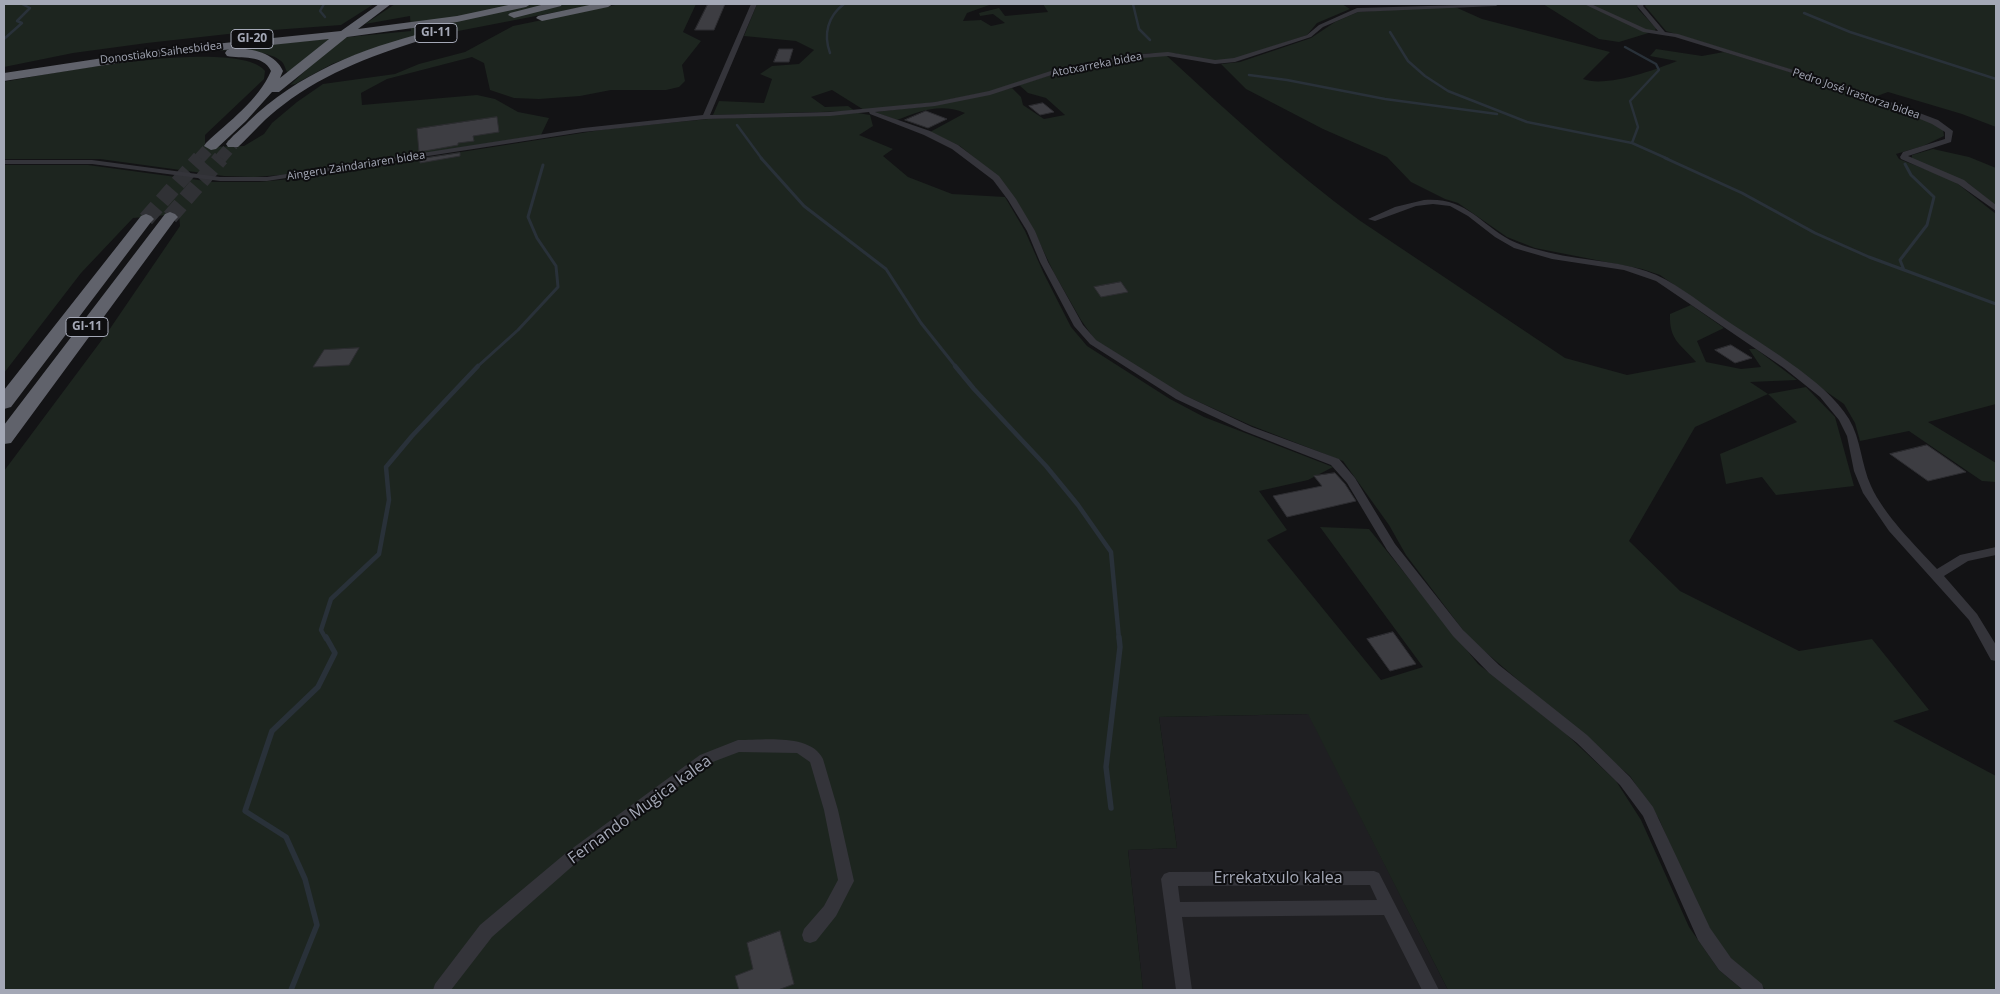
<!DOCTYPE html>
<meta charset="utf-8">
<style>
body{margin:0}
#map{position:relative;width:2000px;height:994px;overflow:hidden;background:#131315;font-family:"Open Sans",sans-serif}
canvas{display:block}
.frame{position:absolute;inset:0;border:5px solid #a4a8b6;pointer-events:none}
</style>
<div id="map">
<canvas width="2000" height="994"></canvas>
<div class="frame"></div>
</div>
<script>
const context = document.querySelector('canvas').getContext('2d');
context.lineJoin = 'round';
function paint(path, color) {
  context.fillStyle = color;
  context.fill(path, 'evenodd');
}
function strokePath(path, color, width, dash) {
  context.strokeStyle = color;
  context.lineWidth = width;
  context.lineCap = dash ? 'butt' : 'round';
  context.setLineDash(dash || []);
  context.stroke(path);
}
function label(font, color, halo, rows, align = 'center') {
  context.font = font + ' "Open Sans",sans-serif';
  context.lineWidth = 4;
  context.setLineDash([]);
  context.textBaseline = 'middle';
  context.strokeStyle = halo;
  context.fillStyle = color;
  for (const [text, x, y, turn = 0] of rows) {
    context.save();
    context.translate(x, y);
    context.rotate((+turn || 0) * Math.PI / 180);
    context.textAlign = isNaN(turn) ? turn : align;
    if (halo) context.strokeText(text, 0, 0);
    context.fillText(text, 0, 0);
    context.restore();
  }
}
const built = new Path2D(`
 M1309,714l139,276h-305l-15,-140 49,-2 -18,-131z`);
const green = new Path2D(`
 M4,4h370l-33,21 -95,7 -99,11 -74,10 -69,14z
 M395,4h203l-145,28 -15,-3 -69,21 -37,14 -37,20 -5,1 16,-15 -19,2c-2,-4 -3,-9 -6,-11 -16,-14 -60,-10 -79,-10l209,-20 -1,-15 -45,8z
 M620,4h76l-13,28 18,9 -19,24 3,16 -6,6 -13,3h-55l-31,6 -41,3 -25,-1 -24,-8 -6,-27 -12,-6 -85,22 -26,14 1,12 115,-10 18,4 23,13 31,6 -8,17 -247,39 -40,3 -30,-1 -124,-17h-96v-77c45,-8 233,-45 261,-11l-1,8 -59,56v12l39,-1 20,-12 8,-11 25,-21 26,-18 72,-10 24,-10 46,-12 48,-26z
 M757,4h235l-25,9 -4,8 18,-1 10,6 14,-3 -12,-9 -13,2 -1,-3 20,-5 6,8 43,-4 -5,-8h299l8,5 -33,14 -10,12 -72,24 -20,2 -42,-8h-23l-28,4 -67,14 -67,21 -52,10 -72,8 -32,-20 -21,7 14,10 23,-1 7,5 -142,4 6,-14 45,2 8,-24 -12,-5 12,-8 27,-2 15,-14 -18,-9 -52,-5z
 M1543,4h94l1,5 18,19 -1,3 -36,11 -20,-3z
 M1646,4h350v123l-34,-13 -74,-22 -11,4 -211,-65 -21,-25z
 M1453,6l29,13 128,33 -27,27c22,9 72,-9 94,-18l-27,-5 6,-7 46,7 22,-4 132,40 75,29 12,8 1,7 -21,10 -27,8 3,5 54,21 43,34v190l-68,18 68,41v19l-14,-1 -73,-50 -49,10 -5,-18 -11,-19 -184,-129 -18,-6 -107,-21 -28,-11 -49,-34 -13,-4 -34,-17 -24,-25 -64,-28 -77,-40 -25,-25 19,-2 71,-24 24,-16 23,-10z
 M1152,56h15c62,57 124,114 192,164l206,138 62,17 69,-13c-15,-18 -27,-21 -26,-48l21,-9 33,23 -27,13 9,21 35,7 20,-2 -12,-18h7l41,31 -47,2 18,12 38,-7 29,30 19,69 -78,9 -14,-18 -36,7 -6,-30 77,-32 -29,-28 -73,33 -66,114 51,50 119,60 73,-12 57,71 -36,11 103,55v214l-231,-1 -42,-38 -27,-46 -37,-86 -29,-43 -161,-138 -63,-83 -17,-30 -46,-64 -93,-36 -73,-33 -82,-52 -14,-20 -27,-47 -20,-42 -35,-53 -39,-32 -30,-14 35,-19c-25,-10 -44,-2 -68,7l-22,-8 62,-7 75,-17 9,9 2,8 21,14 21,-4 -19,-17 -18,-5 -9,-8c43,-15 88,-23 133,-29z
 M858,113l12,2 3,11 -14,9 34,14 -10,7 25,21 44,17 53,3 20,34 19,43 27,53 16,19 83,53 34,18 129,50 -25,13 -49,11 28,39 -20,10 114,140 42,-13 -103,-140 49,2 109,135 87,69 51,48 25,39 48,107 30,43 24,20h-295l-140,-276 -149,3 18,131 -49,2 15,140h-1139v-519l103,-138 73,-107 -1,-12 -46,4 -52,55 -77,100v-208h84l125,17h46l31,-3 317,-50 101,-10z
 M1933,149l36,8 27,11v38l-28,-23 -56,-24v-4z`);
const streamFar3 = new Path2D(`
 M324,4l-4,7 5,6
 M1133,4l6,25 11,11
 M1804,13l46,19 146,47
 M1390,32l18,29 17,15 23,15 79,31 105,21 36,16
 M4,39l18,-16 -5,-2 13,-13 -8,-4
 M1625,47l31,17 3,6 -29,31 8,26 -6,16
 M830,53c-7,-19 -2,-37 14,-49
 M1249,75l38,5 98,19 112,15
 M737,125l25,34`);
const streamFar2 = new Path2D(`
 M761,158l43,48 82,63 35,54 35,44
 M1665,158l77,35 73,40 54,24 127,47
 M1904,270l-4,-10 27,-35 7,-28 -23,-22 -6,-11
 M477,367l41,-37 40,-43 -2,-21 -19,-28 -9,-21 15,-52`);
const streamFar1 = new Path2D(`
 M955,366l19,23 72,77 32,39 33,47 8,87
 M326,639l-5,-9 10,-31 48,-45 10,-54 -3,-33 26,-31 66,-70`);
const stream = new Path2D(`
 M1111,808l-5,-41 14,-120 -1,-10
 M291,990l26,-65 -12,-46 -19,-42 -41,-26 27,-80 46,-44 17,-34 -9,-16`);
const building = new Path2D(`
 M708,4h17l-11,26h-19z
 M779,49h14l-4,13h-15z
 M1043,103l11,9 -14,3 -11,-9z
 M926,111l21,8 -19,9 -23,-8z
 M497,117l2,15 -26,4 1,5 -16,2v2l-39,7 -2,-23z
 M460,153v3l-40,7v-4z
 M1121,282l7,10 -27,5 -7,-10z
 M1731,345l21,13 -17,5 -20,-13z
 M359,348l-10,17 -36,2 11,-17z
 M1927,445l39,27 -38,9 -38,-27z
 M1335,473l10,11 11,17 -69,16 -14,-21 49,-10 -8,-10z
 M1393,632l23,32 -26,7 -23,-32z
 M780,931l14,53 -16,6h-39l-4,-14 18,-7 -6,-26z`);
const motorwayTunnelFar1 = new Path2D(`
 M199,159l12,-13
 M220,159l13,-15`);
const motorwayTunnel = new Path2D(`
 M170,217l51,-59
 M146,219l54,-61`);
const minor = new Path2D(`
 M751,4h6l-47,111 120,-3 105,-10 54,-11 71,-23 69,-13 39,-3 47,8 19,-2 73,-23 12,-10 38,-17 142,-4 -3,2 -138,6 -35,15 -12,10 -76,25 -20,2 -47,-8 -39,3 -68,13 -71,23 -55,11 -60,6 55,19 28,14 41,31 17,23 19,32 13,31 35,63 13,15 88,55 68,32 87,32 16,19 40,66 68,86 36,35 88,70 43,42 23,30 57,121 21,30 31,26 2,6h-21l-24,-20 -21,-30 -55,-124 -23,-31 -43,-42 -88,-70 -36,-37 -66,-86 -40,-67 -16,-18 -87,-34 -68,-32 -86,-55 -16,-18 -34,-64 -13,-31 -19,-31 -15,-20 -41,-31 -28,-14 -54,-21 -1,-2 -39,4 -124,3 -123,13 -316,49h-47l-128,-17h-88v-4h88l128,17h47l316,-49 120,-13z
 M1584,4h7l55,25 12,2 -21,-25 1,-2h6l-1,2 22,26 13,2 183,57 77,29 15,11 -2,11 -43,14 56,24 32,25v6l-38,-27 -57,-25 -1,-2 3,-5 42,-13v-7l-13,-8 -75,-31 -182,-56 -32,-5z
 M1424,200c42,-3 54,22 86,40 8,4 17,7 25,9 36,11 75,10 111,22 27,9 50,29 74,45 37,26 106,64 129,103 12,20 12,45 22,67 13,29 44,59 66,83l23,-14 36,-8v8l-28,6 -24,15 33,38 19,31v16l-5,-1 -22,-40 -80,-89 -26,-38 -9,-22 -7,-35 -8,-16 -19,-23 -36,-29 -128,-87 -32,-11 -72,-11 -38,-11 -19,-11 -27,-21 -18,-10 -17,-2 -17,2 -41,15 -7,-2 27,-12z
 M738,740c24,0 73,-7 85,19l15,51 16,71 -18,35 -20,25 -6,2 -6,-2 -2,-6 2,-6 20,-23 14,-26 -14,-70 -14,-48 -13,-9 -58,-1 -29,11 -134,100 -84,74 -41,53h-18l2,-6 45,-59 86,-72 134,-98z
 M1374,871l5,2 60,117h-17l-38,-75 -202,2 10,73h-16l-15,-111 3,-5 5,-2zM1370,885l7,15 -197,2 -2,-16z`);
const motorway = new Path2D(`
 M379,4h12l-33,25 99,-13 56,-12h18l-5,3 -69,15 -110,15 -68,55h-7l-26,29 -30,28 -5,1 -7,-4 2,-3c22,-21 53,-43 65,-72 -8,-17 -30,-12 -44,-15l-2,-3 2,-3c19,-4 48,2 56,21l-3,7 49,-39 -173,18 -152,24v-8l152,-23 185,-19z
 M545,4h17l-1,2 -47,12 -6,-3 2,-2z
 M594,4h19l-5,3 -66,14 -6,-3 2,-2z
 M428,32l4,1 2,2 -2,2c-53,16 -105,34 -149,68 -17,12 -30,28 -45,42h-10l-2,-3c6,-8 15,-15 22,-22 49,-48 114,-74 180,-90z
 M170,212l5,2 3,3 -3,3 -164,223 -7,1v-19l161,-211z
 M146,214l5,2 3,3 -3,3 -140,185 -7,2v-19l137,-174z`);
const farStreetnames = [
 ["Donostiako Saihesbidea",161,53,-7],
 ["Atotxarreka bidea",1097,65,-11],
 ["Pedro José Irastorza bidea",1856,94,19],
 ["Aingeru Zaindariaren bidea",356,166,-9]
];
const shields = [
 [436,33,42],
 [252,39,42],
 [87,327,42]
];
const shieldNames = [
 ["GI-11",436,33],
 ["GI-20",252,39],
 ["GI-11",87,327]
];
const nearStreetnames = [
 ["Fernando Mugica kalea",640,810,-36],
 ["Errekatxulo kalea",1278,878]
];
paint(built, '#1f1f22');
paint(green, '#1d251f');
strokePath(streamFar3, '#293139', 2.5);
strokePath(streamFar2, '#293139', 3);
strokePath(streamFar1, '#293139', 4.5);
strokePath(stream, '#293139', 5.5);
paint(building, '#3d3d42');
strokePath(building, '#2d2d31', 1);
strokePath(motorwayTunnelFar1, '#303135', 12, [12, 6]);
strokePath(motorwayTunnel, '#303135', 16, [16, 8]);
paint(minor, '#34343a');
paint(motorway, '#60626b');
label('11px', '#a4a8b6', '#0e0e10', farStreetnames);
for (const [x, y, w] of shields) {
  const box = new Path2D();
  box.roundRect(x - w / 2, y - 9.5, w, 19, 4);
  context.fillStyle = '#0e0e10';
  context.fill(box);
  strokePath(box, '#a4a8b6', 1);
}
label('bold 12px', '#a4a8b6', null, shieldNames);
label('16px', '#a4a8b6', '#0e0e10', nearStreetnames);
</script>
